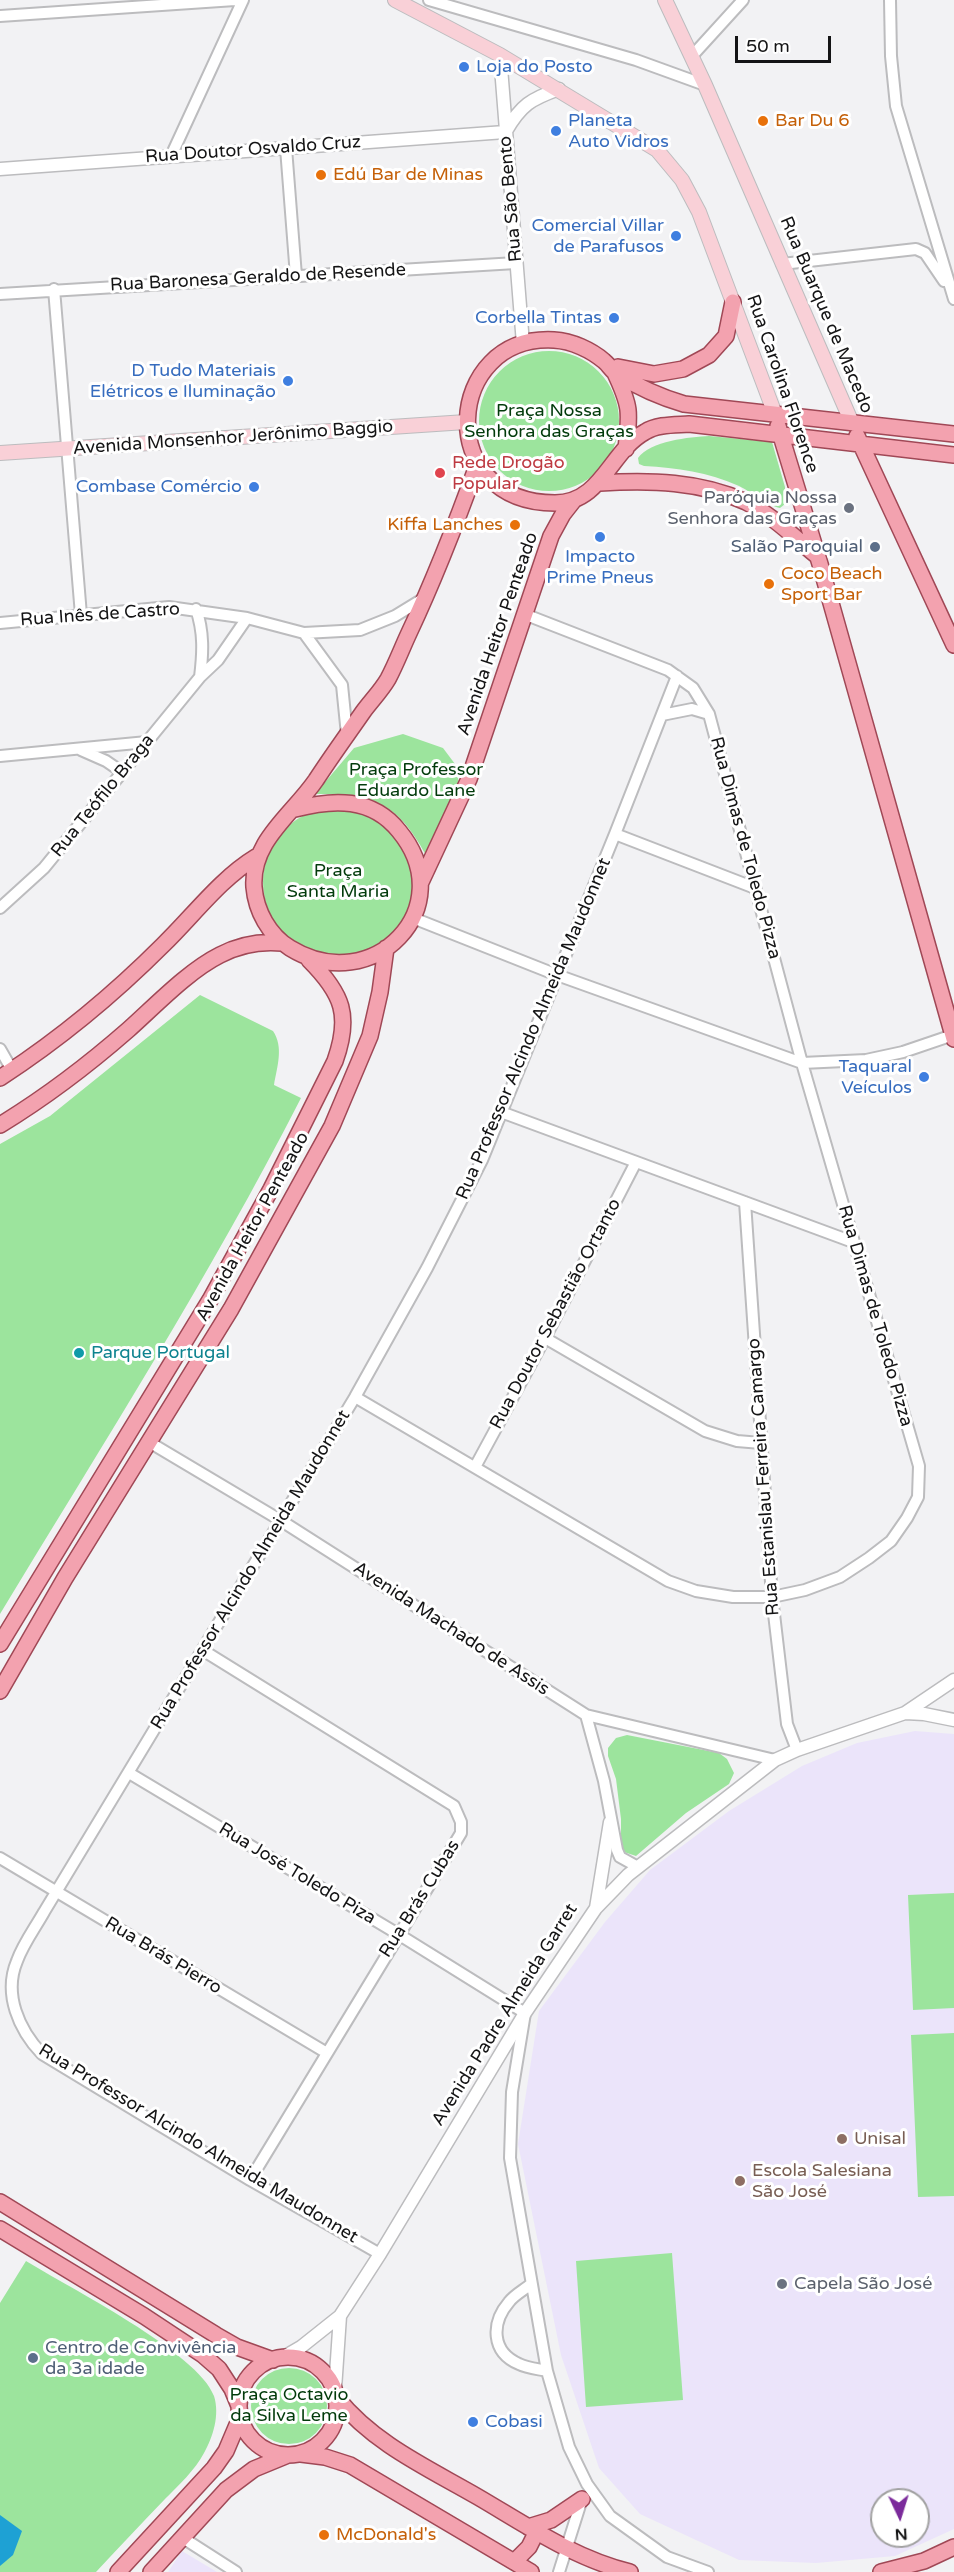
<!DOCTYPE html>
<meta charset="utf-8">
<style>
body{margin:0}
#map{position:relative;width:954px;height:2572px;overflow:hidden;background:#f2f2f4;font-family:"Varela Round",sans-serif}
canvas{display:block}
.north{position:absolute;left:870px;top:2488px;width:60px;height:60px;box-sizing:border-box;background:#fff;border:2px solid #a1a1a1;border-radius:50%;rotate:176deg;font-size:16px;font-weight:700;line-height:24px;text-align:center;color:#141415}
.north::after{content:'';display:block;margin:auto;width:21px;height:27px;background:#7b2b9b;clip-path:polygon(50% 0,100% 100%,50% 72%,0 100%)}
.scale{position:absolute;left:735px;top:36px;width:96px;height:27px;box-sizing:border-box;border:3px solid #141415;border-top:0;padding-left:8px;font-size:18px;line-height:21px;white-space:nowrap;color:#141415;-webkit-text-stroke:4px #fff;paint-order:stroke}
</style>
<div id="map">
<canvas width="954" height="2572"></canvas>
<div class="north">N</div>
<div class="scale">50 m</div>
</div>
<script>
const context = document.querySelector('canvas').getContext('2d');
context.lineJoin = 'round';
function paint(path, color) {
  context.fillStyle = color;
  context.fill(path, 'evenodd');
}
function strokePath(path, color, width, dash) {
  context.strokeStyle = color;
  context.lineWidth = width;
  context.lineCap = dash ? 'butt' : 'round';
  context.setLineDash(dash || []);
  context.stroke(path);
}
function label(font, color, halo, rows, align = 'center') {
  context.font = font + ' "Varela Round",sans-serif';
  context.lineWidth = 6;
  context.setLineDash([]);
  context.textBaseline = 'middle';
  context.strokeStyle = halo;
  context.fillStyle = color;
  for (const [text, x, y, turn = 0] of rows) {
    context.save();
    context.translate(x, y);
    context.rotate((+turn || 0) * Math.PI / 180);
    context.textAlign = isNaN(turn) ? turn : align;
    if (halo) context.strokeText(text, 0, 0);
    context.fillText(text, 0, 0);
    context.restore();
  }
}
const education = new Path2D(`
 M915,1731l39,3v795l-59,27 -79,7 -77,-3 -99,-46 -41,-46 -38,-113 -43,-211 21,-133 66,-89 45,-52 79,-59 73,-45 55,-23zM882,2500h36v36h-36z
 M182,2551l35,21h-49z`);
const green = new Path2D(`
 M479 421a70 70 0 1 1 140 0a70 70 0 1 1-140 0Z
 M709,436l63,6 13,45v17l-5,4c-11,-2 -29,-16 -41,-22 -31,-14 -62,-18 -95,-20l-5,-2 -1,-6c12,-17 52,-21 71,-22z
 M403,734l40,14 12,16 4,19 -33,72c-29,-53 -53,-61 -111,-61l39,-46z
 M263 882a75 75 0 1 1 150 0a75 75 0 1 1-150 0Z
 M200,995l73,36c11,16 4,36 1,54l27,13c-91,178 -198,346 -301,516v-470l50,-28z
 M627,1735l92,18 8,6 7,14 -5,11 -43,29 -50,43 -12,-4 -3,-5v-28l-5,-40 -8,-23v-8l8,-10z
 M954,1893v115l-41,2 -5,-115z
 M954,2033v163l-36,1 -7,-162z
 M672,2253l11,147 -97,7 -10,-146z
 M26,2261c42,26 173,92 188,135 6,19 -1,41 -10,57 -9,17 -25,32 -39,46 -23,24 -46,48 -69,73h-96v-269z
 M251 2406a38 38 0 1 1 76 0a38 38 0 1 1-76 0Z`);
const water = new Path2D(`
 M0,2515l22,16 -9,24 -13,11z`);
const minor = new Path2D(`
 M429,0l207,60 69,25
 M890,0l1,56 5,50 58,193
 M0,16l235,-16
 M692,56l51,-56
 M286,148l10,128
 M171,156l72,-156
 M782,264l134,-15 9,4 19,28
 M54,289l27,326
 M0,294l516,-31
 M196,609c8,23 7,44 4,68
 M0,623l169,-16 78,11 57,15 56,-3 35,-14 31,-19
 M304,633l38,52 5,50
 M662,715l30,-6 17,5
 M81,750l25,11 16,11
 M0,756l147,-14
 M615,834l140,54
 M0,908l44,-40 156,-191 18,-17 29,-42
 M413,918l144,57 245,88 64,-3 37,-8 50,-17
 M0,1049l12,21
 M501,1112l352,130
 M745,1202l27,395 15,127 10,26
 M545,1338l160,93 32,10 24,2
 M355,1397l313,184 28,10 37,6h39l33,-7 35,-13 29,-19 22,-17 16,-23 11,-21 1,-31 -117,-403 -93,-349 -16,-26 -25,-18 -144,-56
 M149,1442l131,78 306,195 189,45
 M475,1467l70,-129 91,-176
 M204,1651l250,155 7,16v11l-211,347
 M586,1715l18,66 13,69 3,7 18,10
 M129,1773l269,161 127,79 -13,79 -2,66 37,213 22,76 18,37 23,32 57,41 41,15
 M0,1858l327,195
 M380,2254l-130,-74 -208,-126c-23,-24 -39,-60 -25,-93 6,-17 18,-33 27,-49l311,-515 72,-129 55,-108 133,-326 62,-158
 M531,2284c-7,6 -17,11 -22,18 -18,21 -18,50 10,62 8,4 19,5 28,7
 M183,2538l53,34
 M559,2572l23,-73`);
const tertiary = new Path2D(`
 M500,55l23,289
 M506,131c15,-26 25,-32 53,-42
 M0,169l505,-37
 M905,1713l49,-33
 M596,1908l14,-86
 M282,2358l19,-11 39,-31
 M335,2389l5,-73 40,-62 145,-241 71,-105 32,-33 147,-115 22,-10 108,-37 19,1 30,6`);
const secondary = new Path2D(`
 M395,0l105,55 157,95 25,30 17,32 76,202
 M665,0l40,85 147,338
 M0,453l466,-31`);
const primary = new Path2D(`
 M618,367l36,7 29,-5 26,-14 17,-19 7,-34
 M615,373c16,34 15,39 11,76
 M778,426l42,138 134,475
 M954,434l-270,-30c-24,-7 -46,-17 -67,-30 -5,-3 -8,-9 -13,-13 -13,-11 -32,-20 -50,-21 -110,-6 -121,163 1,163 47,0 55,-52 90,-71 12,-8 31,-7 44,-8l265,31
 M857,436l97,209
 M600,483c50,-3 100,-2 146,19 26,13 48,35 70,53
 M295,809c38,-10 77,-12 104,22 63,76 -26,168 -109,117 -21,-13 -34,-37 -36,-61 -3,-46 38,-72 62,-107 15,-23 31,-45 47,-68 8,-11 18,-21 25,-33 8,-15 14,-31 21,-46 26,-55 48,-112 69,-170
 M421,882l48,-103 82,-243 12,-22 11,-14
 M0,1078c57,-37 115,-85 163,-133 30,-29 57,-66 93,-88
 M0,1125c46,-28 88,-60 128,-95 27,-24 60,-59 92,-75 19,-10 41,-14 62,-12
 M0,1644l210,-344 61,-111 64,-128c16,-45 8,-67 -26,-101
 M0,1691l65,-113 166,-269 101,-183 38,-90 10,-44 6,-44
 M0,2202l216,133 21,12 36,13
 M0,2229l144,87 59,39 16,14 13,20 7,17
 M239 2406a49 49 0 1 1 98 0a49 49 0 1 1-98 0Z
 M337,2398c37,46 91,70 141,99 48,28 97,62 152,75
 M301,2454l24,3 25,8 181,107
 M528,2527l23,-7 31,-21
 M514,2562l15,-15 8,-16
 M118,2572l96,-104 12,-17 14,-33
 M151,2572l75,-82 28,-21 34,-14
 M881,2572l43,-11 30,-14`);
const markers = [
 [464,67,6,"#3f7fe0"],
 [763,121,6,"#e8710a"],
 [556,131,6,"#3f7fe0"],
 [321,175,6,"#e8710a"],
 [676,236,6,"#3f7fe0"],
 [614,318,6,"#3f7fe0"],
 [288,381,6,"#3f7fe0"],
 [440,473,6,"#e0444e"],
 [254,487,6,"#3f7fe0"],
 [849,508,6,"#6b7280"],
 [515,525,6,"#e8710a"],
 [600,537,6,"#3f7fe0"],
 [875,547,6,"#5c6f8a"],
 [769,584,6,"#e8710a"],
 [924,1077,6,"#3f7fe0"],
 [79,1353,6,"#0f9aa8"],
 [842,2139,6,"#8d6e63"],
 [740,2181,6,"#8d6e63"],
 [782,2284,6,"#6b7280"],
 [33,2358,6,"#5c6f8a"],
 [473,2422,6,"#3f7fe0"],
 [324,2535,6,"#e8710a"]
];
const shopNames = [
 ["Loja do Posto",476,67,"left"],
 ["Planeta",568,121,"left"],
 ["Auto Vidros",568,142,"left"],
 ["Comercial Villar",664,226],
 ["de Parafusos",664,247],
 ["Corbella Tintas",602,318],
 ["D Tudo Materiais",276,371],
 ["Elétricos e Iluminação",276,392],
 ["Combase Comércio",242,487],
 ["Impacto",600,557,"center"],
 ["Prime Pneus",600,578,"center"],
 ["Taquaral",912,1067],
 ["Veículos",912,1088],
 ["Cobasi",485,2422,"left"]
];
const foodNames = [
 ["Bar Du 6",775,121],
 ["Edú Bar de Minas",333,175],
 ["Kiffa Lanches",503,525,"right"],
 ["Coco Beach",781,574],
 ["Sport Bar",781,595],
 ["McDonald's",336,2535]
];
const streetNames = [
 ["Rua Doutor Osvaldo Cruz",253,150,-4],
 ["Rua São Bento",511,199,-95],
 ["Rua Baronesa Geraldo de Resende",258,278,-3],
 ["Rua Buarque de Macedo",826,315,67],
 ["Rua Carolina Florence",782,384,71],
 ["Avenida Monsenhor Jerônimo Baggio",233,438,-4],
 ["Rua Inês de Castro",100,615,-4],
 ["Avenida Heitor Penteado",498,634,-71],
 ["Rua Teófilo Braga",103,796,-51],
 ["Rua Dimas de Toledo Pizza",745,848,75],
 ["Rua Professor Alcindo Almeida Maudonnet",534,1029,-67],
 ["Avenida Heitor Penteado",253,1227,-61],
 ["Rua Doutor Sebastião Ortanto",556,1314,-62],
 ["Rua Dimas de Toledo Pizza",875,1316,74],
 ["Rua Estanislau Ferreira Camargo",764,1477,-94],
 ["Rua Professor Alcindo Almeida Maudonnet",251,1570,-59],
 ["Avenida Machado de Assis",451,1629,33],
 ["Rua José Toledo Piza",297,1874,31],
 ["Rua Brás Cubas",420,1899,-58],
 ["Rua Brás Pierro",163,1956,31],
 ["Avenida Padre Almeida Garret",505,2015,-58],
 ["Rua Professor Alcindo Almeida Maudonnet",198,2144,31]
];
const parkNames = [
 ["Praça Nossa",549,411],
 ["Senhora das Graças",549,432],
 ["Praça Professor",416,770],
 ["Eduardo Lane",416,791],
 ["Praça",338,871],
 ["Santa Maria",338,892],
 ["Praça Octavio",289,2395],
 ["da Silva Leme",289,2416]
];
const healthNames = [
 ["Rede Drogão",452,463],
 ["Popular",452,484]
];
const worshipNames = [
 ["Paróquia Nossa",837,498],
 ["Senhora das Graças",837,519],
 ["Capela São José",794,2284,"left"]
];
const serviceNames = [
 ["Salão Paroquial",863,547],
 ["Centro de Convivência",45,2348,"left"],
 ["da 3a idade",45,2369,"left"]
];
const cultureNames = [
 ["Parque Portugal",91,1353]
];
const educationNames = [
 ["Unisal",854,2139],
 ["Escola Salesiana",752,2171],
 ["São José",752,2192]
];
paint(education, '#ebe4fa');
paint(green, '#9ce49d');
paint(water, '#1ea1d4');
strokePath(minor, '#bcbcbe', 14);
strokePath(tertiary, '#bcbcbe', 15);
strokePath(secondary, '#bcbcbe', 16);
strokePath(primary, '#a04856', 18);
strokePath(minor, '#fff', 10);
strokePath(tertiary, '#fff', 12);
strokePath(secondary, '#f9d0d7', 14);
strokePath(primary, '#f3a2af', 15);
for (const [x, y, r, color] of markers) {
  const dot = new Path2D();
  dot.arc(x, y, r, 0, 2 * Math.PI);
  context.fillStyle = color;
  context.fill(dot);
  strokePath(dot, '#fff', 2);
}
label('18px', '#366cbe', '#fff', shopNames, 'right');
label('18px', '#c56008', '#fff', foodNames, 'left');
label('18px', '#141415', '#fff', streetNames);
label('18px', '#023b0b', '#fff', parkNames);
label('18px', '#be3a42', '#fff', healthNames, 'left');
label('18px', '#5b616d', '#fff', worshipNames, 'right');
label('18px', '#4e5e75', '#fff', serviceNames, 'right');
label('18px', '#0d838f', '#fff', cultureNames, 'left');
label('18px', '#785e54', '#fff', educationNames, 'left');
</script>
